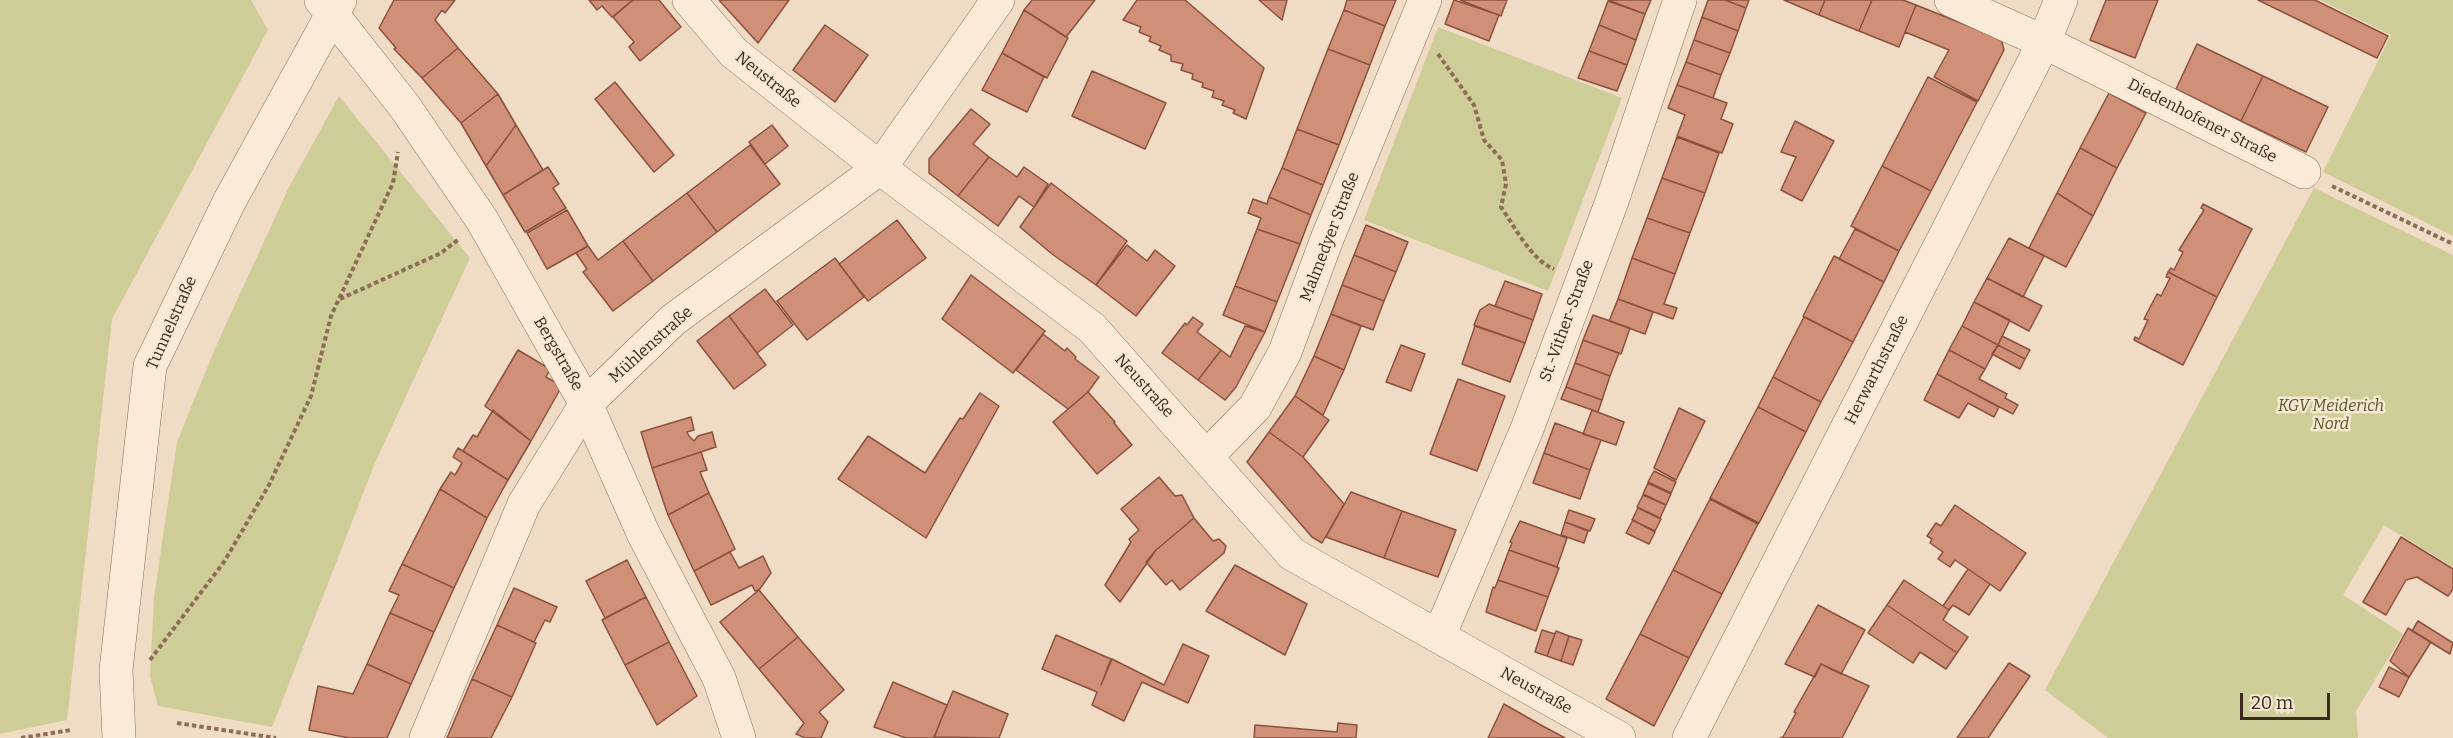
<!DOCTYPE html>
<meta charset="utf-8">
<style>
body{margin:0}
#map{position:relative;width:2453px;height:738px;overflow:hidden;background:#f0dcc4;font-family:Bitter,serif}
canvas{display:block}
.scale{position:absolute;left:2240px;top:693px;width:90px;height:27px;box-sizing:border-box;border:3px solid #3b281e;border-top:0;padding-left:8px;font-size:18px;line-height:21px;white-space:nowrap;color:#3b281e;-webkit-text-stroke:4px #f7e8d4;paint-order:stroke}
</style>
<div id="map">
<canvas width="2453" height="738"></canvas>
<div class="scale">20 m</div>
</div>
<script>
const context = document.querySelector('canvas').getContext('2d');
context.lineJoin = 'round';
function paint(path, color) {
  context.fillStyle = color;
  context.fill(path, 'evenodd');
}
function strokePath(path, color, width, dash) {
  context.strokeStyle = color;
  context.lineWidth = width;
  context.lineCap = dash ? 'butt' : 'round';
  context.setLineDash(dash || []);
  context.stroke(path);
}
function label(font, color, halo, rows, align = 'center') {
  context.font = font + ' Bitter,serif';
  context.lineWidth = 5;
  context.setLineDash([]);
  context.textBaseline = 'middle';
  context.strokeStyle = halo;
  context.fillStyle = color;
  for (const [text, x, y, turn = 0] of rows) {
    context.save();
    context.translate(x, y);
    context.rotate((+turn || 0) * Math.PI / 180);
    context.textAlign = isNaN(turn) ? turn : align;
    if (halo) context.strokeText(text, 0, 0);
    context.fillText(text, 0, 0);
    context.restore();
  }
}
const green = new Path2D(`
 M0,0h251l17,30 -156,289 -45,401 -67,14z
 M2320,0h133v236l-130,-64 68,-137z
 M1438,27l184,71 -74,193 -184,-71z
 M339,96l131,162 -95,205 -103,264 -114,-21 -8,-30 4,-79 23,-155 39,-96 73,-159z
 M2314,188l139,67v312l-69,-42 -41,70 60,39 -47,77 2,27h-250l-63,-48z`);
const building = new Path2D(`
 M394,0h61l-10,13 -3,-3 -7,10 23,28 -36,30 -28,-29 2,-1 -17,-20z
 M589,0h44l-21,17 -10,-11 -5,4z
 M633,0h26l22,27 -41,34 -11,-14 5,-5 -21,-25z
 M719,0h70l-31,43z
 M1032,0h63l-29,37 -42,-27z
 M1137,0h48l79,68 -18,51 -13,-6 2,-3 -13,-5 2,-4 -12,-4 2,-6 -12,-4 1,-4 -11,-4 1,-5 -12,-4 2,-6 -12,-3v-6l-12,-5 2,-4 -12,-5 2,-4 -12,-5 2,-5 -18,-7z
 M1259,0h28l-5,20z
 M1347,0h49l-11,26 -41,-16z
 M1454,0l45,15 -10,26 -44,-17z
 M1460,0h47l-6,16z
 M1608,0h43l-6,14z
 M1708,0h17l21,8 -8,23 -36,-14z
 M1725,0h24l-3,8z
 M1784,0h41l-6,15z
 M1825,0h47l-13,31 -40,-16z
 M1872,0h31l13,5 -17,42 -40,-16z
 M2106,0h52l-23,58 -45,-18z
 M2258,0h57l73,36 -11,22z
 M1608,1l37,13 -9,26 -37,-15z
 M1916,5l85,34 3,11 -26,51 -44,-24 15,-27 -44,-18z
 M1024,10l44,28 -21,40 -45,-25z
 M1344,10l41,16 -15,39 -42,-16z
 M1702,17l36,14 -8,22 -36,-13z
 M825,25l43,30 -33,47 -42,-32z
 M1599,25l37,15 -9,25 -38,-14z
 M1694,40l36,13 -9,22 -35,-13z
 M2197,44l66,32 -22,45 -65,-32z
 M458,48l40,46 -37,29 -39,-45z
 M1328,49l42,16 -31,80 -42,-16z
 M1589,51l38,14 -10,26 -39,-13z
 M1002,53l42,24 -17,35 -45,-22z
 M1686,62l35,13 -8,23 -36,-13z
 M1092,71l74,32 -21,46 -73,-33z
 M2263,76l65,31 -22,45 -65,-31z
 M1928,77l49,25 -46,89 -49,-25z
 M615,82l59,73 -20,17 -59,-73z
 M1677,85l50,18 -6,16 12,5 -11,29 -45,-17 8,-21 -17,-7z
 M2109,93l37,20 -29,55 -37,-20z
 M498,94l18,31 -30,41 -25,-43z
 M971,109l19,15 -17,20 16,13 -31,39 -29,-23v-14z
 M1795,121l39,20 -32,60 -21,-11 15,-33 -15,-5z
 M516,125l27,45 -40,25 -17,-29z
 M772,125l16,21 -23,18 -16,-22z
 M1297,129l42,16 -16,40 -41,-17z
 M1677,137l42,16 -14,40 -43,-15z
 M750,145l30,39 -63,48 -30,-39z
 M2080,148l37,20 -24,48 -36,-23z
 M989,157l28,20 7,-10 24,17 -14,23 -15,-11 -21,30 -40,-30z
 M1882,166l49,25 -32,60 -48,-25z
 M548,167l11,17 -6,4 13,20 -41,24 -22,-37z
 M1282,168l41,17 -12,30 -42,-18z
 M1662,178l43,15 -15,40 -43,-15z
 M1051,183l76,58 -31,44 -44,-31 -32,-27z
 M687,193l30,39 -64,49 -30,-40z
 M2057,193l36,23 -27,51 -37,-19z
 M1269,197l42,18 -11,29 -43,-15 4,-11 -13,-5 5,-14 14,5z
 M2203,204l49,25 -35,68 -49,-25 3,-4 3,2 9,-18 -4,-2 25,-40 -3,-2z
 M567,210l21,36 -41,23 -20,-36z
 M1647,218l43,15 -15,41 -43,-16z
 M897,220l29,38 -58,43 -29,-37z
 M1366,225l42,17 -12,30 -42,-17z
 M1257,229l43,15 -23,58 -42,-16z
 M1855,229l44,22 -15,31 -45,-23z
 M2009,238l35,18 -21,41 -36,-19z
 M623,241l30,40 -40,30 -30,-39 4,-3 -11,-16 12,-7 10,14z
 M1127,245l20,16 8,-11 20,16 -39,50 -40,-31z
 M1354,255l42,17 -12,29 -42,-16z
 M1834,256l50,26 -31,60 -50,-26z
 M835,258l29,39 -57,43 -30,-39z
 M1632,258l43,16 -11,30 13,4 -4,11 -55,-20z
 M2168,272l49,25 -34,68 -49,-25 1,-3 4,2 9,-19 -4,-1 13,-25 4,2 9,-18 -4,-1z
 M971,275l74,56 -32,42 -71,-54z
 M1987,278l55,28 -13,25 -55,-29z
 M1505,281l37,13 -9,26 -38,-14z
 M1342,285l42,16 -11,29 -42,-16z
 M1235,286l42,16 -12,30 -42,-17z
 M765,289l28,36 -36,28 -28,-37z
 M1618,299l35,13 -8,22 -36,-13z
 M1974,302l36,18 -12,25 -36,-19z
 M1489,304l44,16 -8,23 -51,-18 6,-15z
 M1331,314l30,12 -17,44 -30,-14z
 M1593,315l37,13 -9,26 -38,-14z
 M729,316l37,49 -32,24 -37,-48z
 M1193,317l10,7 -6,8 24,18 -23,30 -36,-27 23,-30 2,2z
 M1804,317l49,25 -32,60 -48,-25z
 M1245,326l20,6 -29,55 -11,13 -27,-20 23,-30 9,7z
 M1475,326l50,17 -15,39 -48,-18z
 M1962,326l36,19 -13,24 -36,-19z
 M1043,334l22,17 2,-3 9,9 -1,2 24,18 -11,15 -20,17 -52,-39z
 M2002,336l28,14 -5,9 -27,-14z
 M1583,340l36,13 -9,23 -35,-13z
 M1401,345l24,9 -14,37 -25,-9z
 M1998,345l27,14 -5,10 -28,-15z
 M518,350l32,19 -4,8 16,9 -31,55 -46,-35z
 M1949,350l36,19 -6,10 28,15 -2,4 13,7 -5,9 -76,-40z
 M1314,356l30,14 -21,45 -28,-19z
 M1575,363l35,13 -8,24 -36,-13z
 M1937,374l62,33 -5,10 -26,-14 -9,15 -35,-18z
 M1773,377l48,25 -15,30 -48,-25z
 M1458,379l47,17 -28,75 -47,-17z
 M1566,387l36,13 -4,12 -37,-13z
 M1088,392l27,30 -1,1 18,22 -35,29 -44,-52z
 M980,393l19,13 -73,132 -88,-59 30,-43 57,37 35,-55 3,1z
 M1295,396l34,24 -26,37 -34,-25z
 M1758,407l48,25 -47,91 -49,-25z
 M1679,408l26,13 -29,59 -22,-12z
 M493,410l38,31 -23,39 -45,-29 10,-16 4,2z
 M1592,410l32,12 -8,23 -33,-11z
 M691,417l3,13 -7,2 2,4 5,5 4,-5 14,-4 4,15 -64,21 -11,-36z
 M1555,423l46,17 -11,30 -46,-17z
 M1269,432l34,25 41,47 -22,39 -10,-6 -65,-75z
 M458,448l50,32 -21,38 -47,-29 11,-17 4,3 7,-12 -9,-6z
 M701,452l6,18 -7,2 9,21 -41,22 -16,-47z
 M1544,453l46,17 -10,29 -47,-16z
 M1654,471l22,11 -5,11 -23,-11z
 M1159,477l16,19 7,-1 12,23 -38,32 -36,52 -15,-17 26,-43 -2,-3 10,-9 -18,-21z
 M1648,483l23,11 -5,11 -23,-11z
 M440,489l47,29 -33,70 -52,-24z
 M1351,492l51,19 -18,47 -58,-21z
 M709,493l26,56 -41,22 -26,-56z
 M1643,495l23,10 -6,13 -23,-11z
 M1710,499l48,25 -36,70 -49,-24z
 M1955,505l71,48 -26,38 -45,-31 -5,7 -12,-8 5,-7 -13,-9 2,-4 -5,-3 9,-13 5,3z
 M1638,508l23,11 -6,12 -23,-11z
 M1569,510l26,9 -5,12 -25,-9z
 M1402,511l54,19 -18,47 -54,-19z
 M1194,518l19,23 6,-2 7,7 -2,7 -44,37 -8,-10 -6,5 -20,-23 10,-12z
 M1633,520l22,12 -6,12 -23,-11z
 M1520,521l47,17 -10,29 -48,-17 3,-7 -2,-1z
 M1565,522l23,9 -4,12 -23,-8z
 M2401,537l52,32v20l-5,7 -31,-19 -11,3 -20,35 -23,-13z
 M1509,550l50,18 -11,29 -50,-17z
 M730,552l9,16 24,-12 8,17 -12,17 -4,1 -3,-6 -41,20 -17,-34z
 M627,560l19,37 -41,21 -19,-37z
 M402,564l52,24 -20,44 -44,-19 9,-18 -10,-4z
 M1235,565l72,39 -22,51 -79,-44z
 M1968,569l22,15 -21,31 -16,-10 -4,5 -6,-4z
 M1673,570l49,24 -33,64 -49,-24z
 M1498,580l50,17 -12,34 -50,-19 7,-25 2,1z
 M1904,580l45,30 -6,10 25,17 -11,16 -70,-48z
 M514,588l43,19 -7,15 -5,-2 -11,22 -37,-17z
 M759,590l39,47 -39,32 -39,-47z
 M646,597l23,45 -44,23 -23,-45z
 M1818,605l47,25 -24,44 -20,-10 -6,13 -30,-13z
 M1887,605l70,48 -11,16 -26,-17 -7,11 -45,-30z
 M390,613l44,19 -23,52 -44,-20z
 M2418,621l35,22 -3,11 -38,-23z
 M497,625l39,18 -24,54 -40,-18z
 M2408,628l23,14 -22,35 -19,-16z
 M1542,630l13,4 -8,22 -12,-4z
 M1556,631l13,5 -8,25 -14,-5z
 M1640,634l49,24 -35,68 -48,-27z
 M1056,635l55,24 -10,26 11,-26 52,26 19,-41 26,12 -21,47 -46,-21 -18,39 -32,-16 5,-13 -55,-23z
 M1569,636l13,4 -9,25 -12,-4z
 M798,637l46,53 -25,22 9,10 -7,16h-16l-9,-4 8,-11 -45,-54z
 M669,642l28,54 -40,29 -32,-60z
 M2009,663l21,13 -42,62h-31z
 M367,664l44,20 -24,54h-38l-40,-8 9,-44 35,8z
 M1821,664l48,22 -27,52h-62l3,-1 13,-24 -2,-1z
 M2389,667l20,10 -10,20 -20,-10z
 M472,679l40,18 -21,41h-44z
 M893,682l54,23 -13,33h-28l-32,-11z
 M953,691l55,23 -9,24 -65,-1z
 M1504,704l35,20 26,14h-77z
 M1338,723l19,2 -1,13h-102l1,-13 82,7z`);
const path = new Path2D(`
 M1438,54l36,51 10,35 18,20 4,24 -5,23c14,20 30,53 53,62
 M2332,186l121,58
 M340,299l101,-46 18,-14
 M150,660l74,-98 45,-77 42,-89 20,-80 62,-133 5,-31
 M177,723l99,15
 M21,738l50,-8`);
const minor = new Path2D(`
 M321,0l84,107 77,113 104,184 58,131 75,143 20,60
 M689,0l45,53 146,115 212,160 200,226 327,184
 M1951,0l93,42 260,130
 M1207,456l48,-49 30,-55 42,-113 98,-239
 M1439,636l88,-207 85,-228 68,-201
 M119,738l-3,-68 34,-304 79,-164 111,-202
 M426,738l98,-234 62,-100 87,-84 207,-152 118,-168
 M1689,738l355,-696 17,-42`);
const streetNames = [
 ["Neustraße",768,80,39],
 ["Diedenhofener Straße",2202,121,27],
 ["Malmedyer Straße",1330,237,-69],
 ["St.-Vither-Straße",1567,321,-70],
 ["Tunnelstraße",172,323,-66],
 ["Mühlenstraße",651,345,-42],
 ["Bergstraße",558,354,60],
 ["Herwarthstraße",1877,370,-63],
 ["Neustraße",1144,386,48],
 ["Neustraße",1536,691,29]
];
const parkNames = [
 ["KGV Meiderich",2331,407],
 ["Nord",2331,425]
];
paint(green, '#cfcd97');
paint(building, '#d09078');
strokePath(building, '#8c513e', 1.5);
strokePath(minor, '#8c6d59', 34);
strokePath(path, '#8c6d59', 4, [4.5, 3]);
strokePath(minor, '#faebd8', 33);
label('16px', '#3b281e', '#f7e8d4', streetNames);
label('italic 16px', '#535824', '#f7e8d4', parkNames);
</script>
